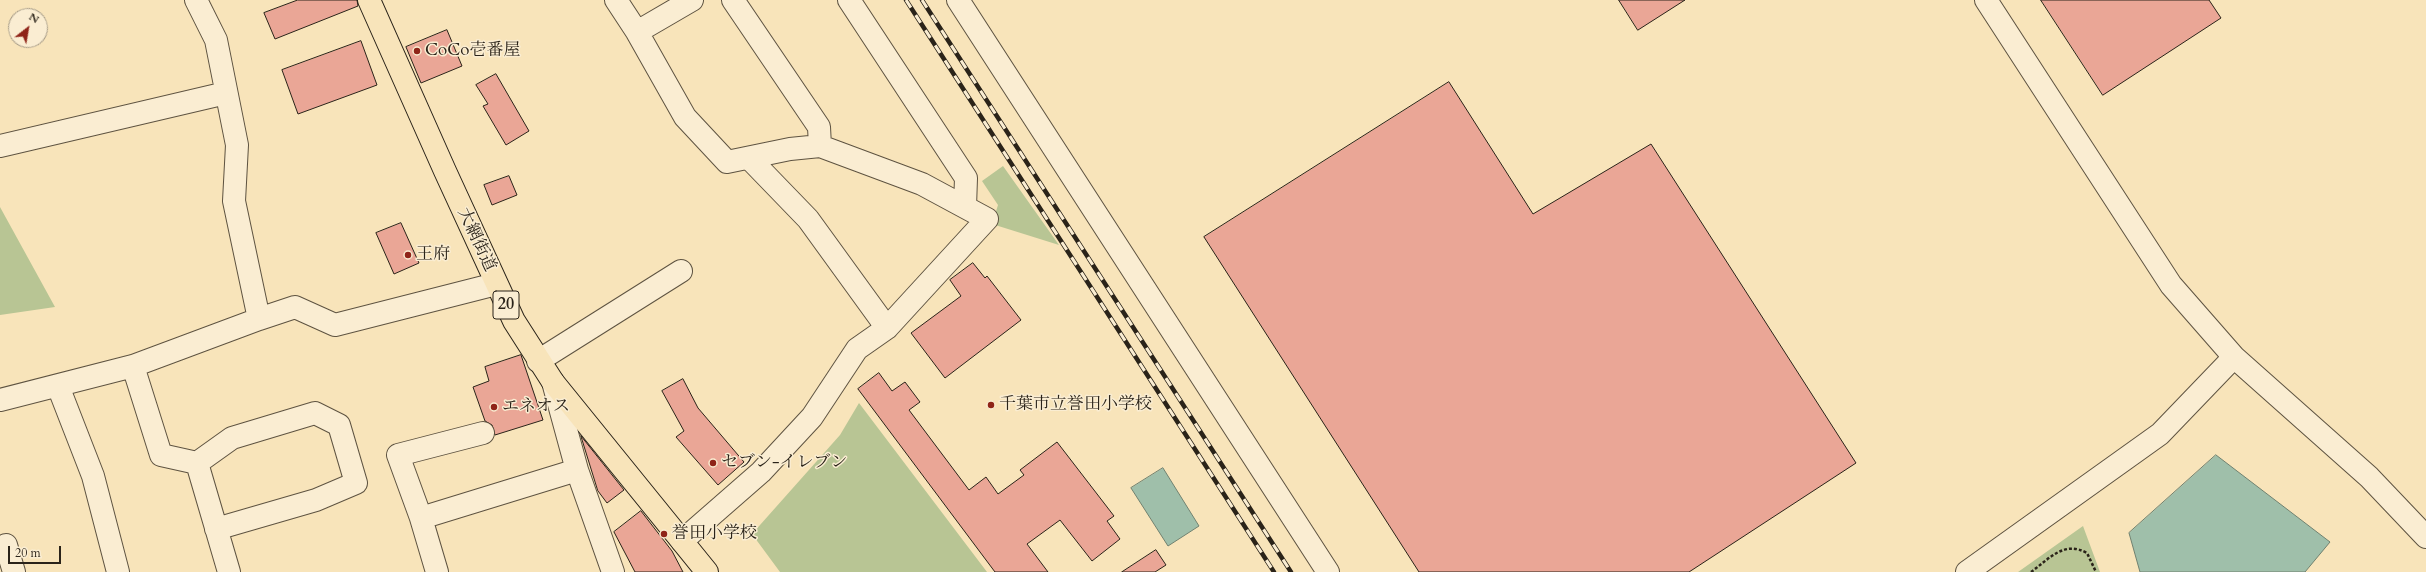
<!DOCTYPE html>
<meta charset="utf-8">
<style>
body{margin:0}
#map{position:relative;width:2426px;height:572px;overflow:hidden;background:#f8e4ba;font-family:Cardo,serif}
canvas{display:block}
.north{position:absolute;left:8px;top:8px;width:40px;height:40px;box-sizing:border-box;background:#faedd2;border:1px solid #a79c88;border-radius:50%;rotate:31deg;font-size:11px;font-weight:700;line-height:16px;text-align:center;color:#2a2319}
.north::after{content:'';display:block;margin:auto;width:14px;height:18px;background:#8f2418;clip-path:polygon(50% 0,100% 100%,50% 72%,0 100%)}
.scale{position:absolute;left:8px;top:546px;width:53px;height:18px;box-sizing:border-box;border:2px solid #2a2319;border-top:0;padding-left:5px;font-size:12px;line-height:14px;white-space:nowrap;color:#2a2319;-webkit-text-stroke:3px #faedd2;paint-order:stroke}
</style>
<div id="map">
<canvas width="2426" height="572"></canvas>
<div class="north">N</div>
<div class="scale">20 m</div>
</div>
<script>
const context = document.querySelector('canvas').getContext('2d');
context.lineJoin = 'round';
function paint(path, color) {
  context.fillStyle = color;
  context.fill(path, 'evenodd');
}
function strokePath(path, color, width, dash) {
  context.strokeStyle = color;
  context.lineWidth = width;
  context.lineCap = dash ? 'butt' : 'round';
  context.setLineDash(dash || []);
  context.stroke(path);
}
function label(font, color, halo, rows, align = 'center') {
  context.font = font + ' Cardo,"Noto Serif JP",serif';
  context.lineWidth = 3;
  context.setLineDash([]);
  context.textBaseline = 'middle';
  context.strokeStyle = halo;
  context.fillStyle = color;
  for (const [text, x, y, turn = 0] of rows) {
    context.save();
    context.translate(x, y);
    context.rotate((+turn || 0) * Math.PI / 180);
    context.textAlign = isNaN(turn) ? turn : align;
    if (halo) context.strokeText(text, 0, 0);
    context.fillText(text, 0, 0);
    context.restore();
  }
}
const green = new Path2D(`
 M1003,166l56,79 -67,-21 6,-19 -16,-24z
 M0,207l55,100 -55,8z
 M859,403l128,169h-207l-28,-38 88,-99z
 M2083,526l17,46h-82z`);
const water = new Path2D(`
 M2216,455l114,87 -25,30h-165l-11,-39z
 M1163,468l36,58 -31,20 -37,-58z`);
const building = new Path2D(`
 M298,0h59l1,6 -83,33 -11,-26z
 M1619,0h66l-47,30z
 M2041,0h168l12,18 -118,77z
 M447,30l15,36 -41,17 -15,-36z
 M361,41l16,44 -79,29 -16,-44z
 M496,74l33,57 -23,14 -23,-39 5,-2 -12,-19z
 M1449,82l84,132 118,-70 205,319 -167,109h-270l-215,-335z
 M509,176l8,19 -25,10 -8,-20z
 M401,223l18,40 -25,11 -18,-41z
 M973,263l12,15 2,-2 34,44 -76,58 -34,-45 50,-37 -11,-16z
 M521,355l22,65 -48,15 -3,-10 -7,-4 -12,-34 16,-6 -4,-14z
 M879,373l13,18 13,-9 15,20 -11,8 60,80 17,-13 12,17 26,-19 -4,-5 37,-28 57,74 -7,5 13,18 -28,22 -32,-41 -33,24 21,28h-53l-137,-183z
 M683,379l15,29 46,54 -26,23 -42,-48 8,-6 -22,-40z
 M581,436l43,54 -17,13 -9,-12z
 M641,511l31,40 11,21h-48l-21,-40z
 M1156,550l10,15 -11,7h-33z`);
const path = new Path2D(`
 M2031,572c18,-13 33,-32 56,-19l9,19`);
const minor = new Path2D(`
 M616,0l21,32 48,85 42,45 63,-13 30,-3 102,38 65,35 -100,109 -30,21 -45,68 -51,55 -79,69
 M733,0l86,127 1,19
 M849,0l117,178 -1,29
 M958,0l370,572
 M1986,0l185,285 63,72 135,120 57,60
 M637,32l55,-32
 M0,146l226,-53
 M749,158l59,61 79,109
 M259,319l36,-12 40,18 161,-41
 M538,361l143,-90
 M133,366l28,89 36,8 35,-25 83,-25 24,12 17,58 -40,17 -100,29
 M553,382l24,88 36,102
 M58,386l35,90 25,96
 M0,400l133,-34 126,-47 -25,-118 3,-56 -21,-105 -20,-40
 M197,463l32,109
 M421,518l-23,-63 85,-22
 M6,545l8,27
 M437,572l-16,-54 156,-48
 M1967,572l193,-138 74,-77`);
const major = new Path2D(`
 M369,0l76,171 69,150 39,61 154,190`);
const rail = new Path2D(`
 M906,0l368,572
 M922,0l369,572`);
const markers = [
 [417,51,4,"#8f2418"],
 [408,255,4,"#8f2418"],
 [991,405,4,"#8f2418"],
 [494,407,4,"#8f2418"],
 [713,463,4,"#8f2418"],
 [664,534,4,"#8f2418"]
];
const shields = [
 [506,305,26]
];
const shieldNames = [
 ["20",506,305]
];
const poiNames = [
 ["CoCo壱番屋",425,51],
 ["王府",416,255],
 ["千葉市立誉田小学校",999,405],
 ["エネオス",502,407],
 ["セブン-イレブン",721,463],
 ["誉田小学校",672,534]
];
const streetNames = [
 ["大網街道",476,240,65]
];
paint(green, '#b8c594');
paint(water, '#9fbfaa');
strokePath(water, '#708170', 1);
paint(building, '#eaa696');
strokePath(building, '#2a2319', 1);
strokePath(minor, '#5e5341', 24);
strokePath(major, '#2a2319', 24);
strokePath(path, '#2a2319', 2.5, [3, 2]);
strokePath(minor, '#faedd2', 22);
strokePath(major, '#f8e4ba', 22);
strokePath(rail, '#2a2319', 4.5);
strokePath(rail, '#faedd2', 3, [9]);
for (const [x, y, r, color] of markers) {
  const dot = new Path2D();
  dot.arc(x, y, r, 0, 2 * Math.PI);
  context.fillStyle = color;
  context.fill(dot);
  strokePath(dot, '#faedd2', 1.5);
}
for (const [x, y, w] of shields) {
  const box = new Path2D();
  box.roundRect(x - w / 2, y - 14, w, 28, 3);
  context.fillStyle = '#faedd2';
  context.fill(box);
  strokePath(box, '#2a2319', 1);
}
label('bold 16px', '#2a2319', null, shieldNames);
label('17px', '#2a2319', '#faedd2', poiNames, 'left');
label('17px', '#2a2319', '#faedd2', streetNames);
</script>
